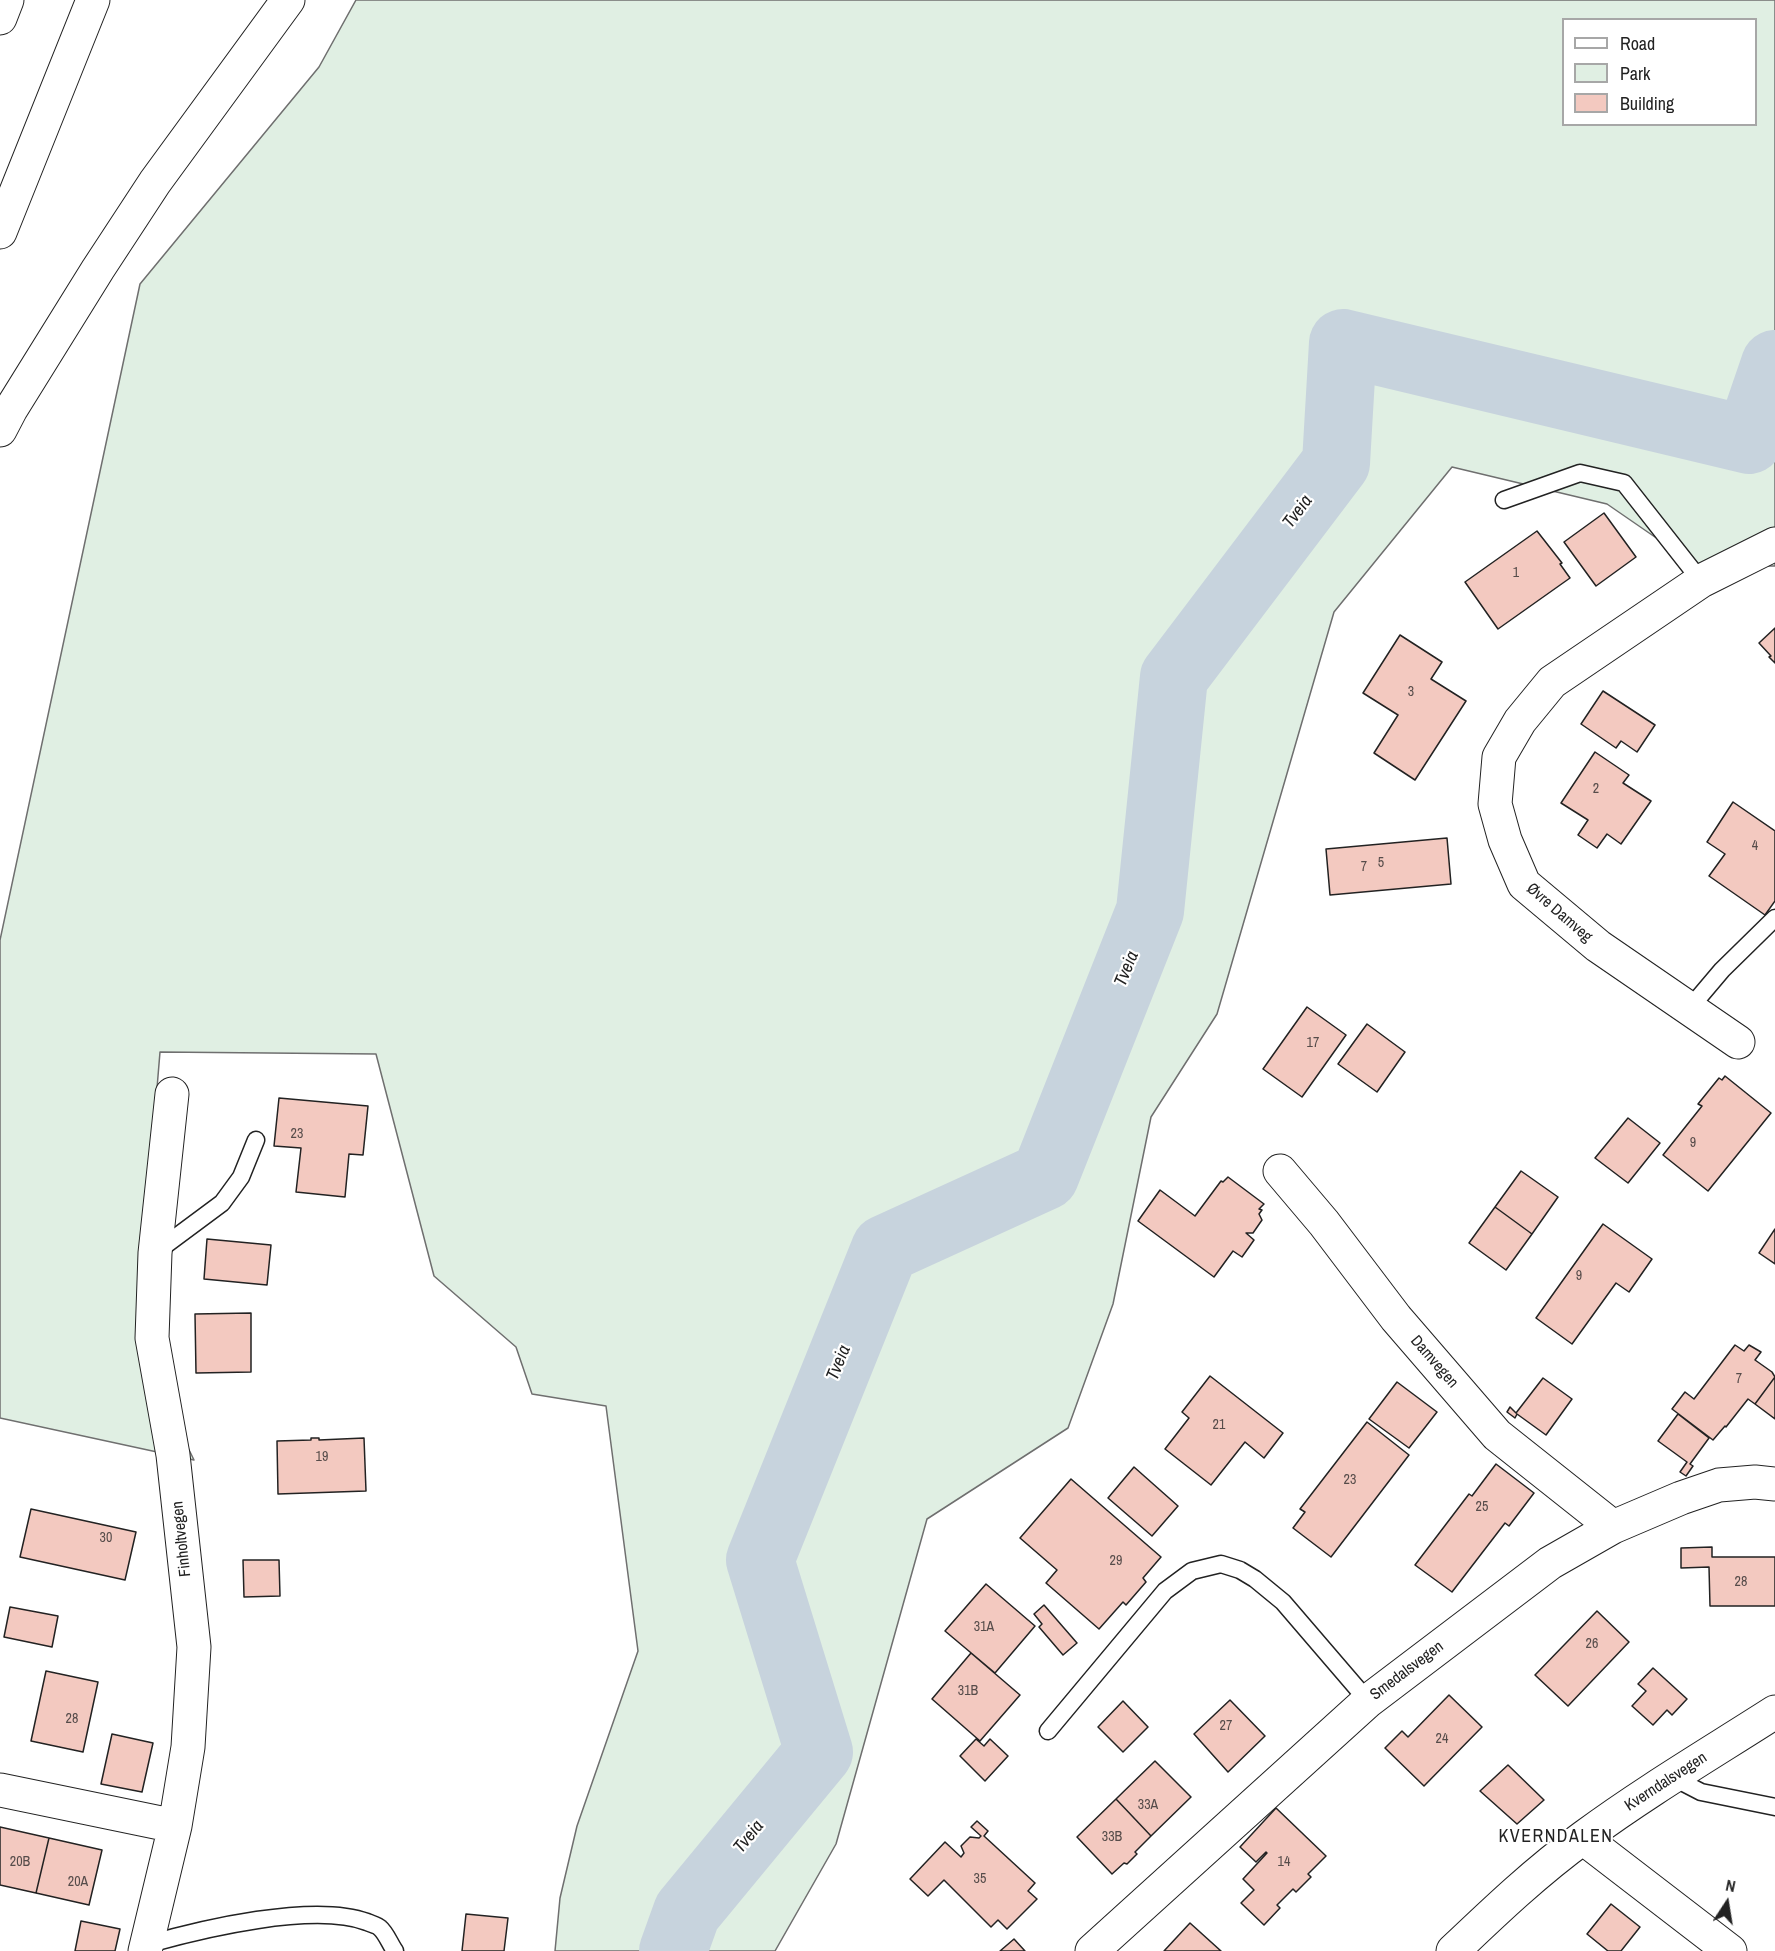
<!DOCTYPE html>
<meta charset="utf-8">
<style>
body{margin:0}
#map{position:relative;width:1775px;height:1951px;overflow:hidden;background:#fff;font-family:"Archivo Narrow",sans-serif}
canvas{display:block}
.legend{position:absolute;left:1562px;top:18px;width:195px;height:108px;box-sizing:border-box;background:#fff;border:2px solid #a7a7a7;margin:0;padding:8px 10px;list-style:none;font-size:18px;color:#222}
.legend li{display:flex;align-items:center;gap:12px;height:30px}
.legend b{width:30px;border:2px solid #a7a7a7}
.north{position:absolute;left:1697px;top:1873px;width:60px;height:60px;-webkit-text-stroke:4px #fff;paint-order:stroke;rotate:12deg;font-size:16px;font-weight:700;line-height:24px;text-align:center;color:#222}
.north::after{content:'';display:block;margin:auto;width:21px;height:27px;background:#222;clip-path:polygon(50% 0,100% 100%,50% 72%,0 100%)}
</style>
<div id="map">
<canvas width="1775" height="1951"></canvas>
<ul class="legend">
<li><b style="height:8px;background:#fff"></b>Road</li>
<li><b style="height:16px;background:#e0efe3"></b>Park</li>
<li><b style="height:16px;background:#f3c9c0"></b>Building</li>
</ul>
<div class="north">N</div>
</div>
<script>
const context = document.querySelector('canvas').getContext('2d');
context.lineJoin = 'round';
function paint(path, color) {
  context.fillStyle = color;
  context.fill(path, 'evenodd');
}
function strokePath(path, color, width, dash) {
  context.strokeStyle = color;
  context.lineWidth = width;
  context.lineCap = dash ? 'butt' : 'round';
  context.setLineDash(dash || []);
  context.stroke(path);
}
function label(font, color, halo, rows, align = 'center') {
  context.font = font + ' "Archivo Narrow",sans-serif';
  context.lineWidth = 4.5;
  context.setLineDash([]);
  context.textBaseline = 'middle';
  context.strokeStyle = halo;
  context.fillStyle = color;
  for (const [text, x, y, turn = 0] of rows) {
    context.save();
    context.translate(x, y);
    context.rotate((+turn || 0) * Math.PI / 180);
    context.textAlign = isNaN(turn) ? turn : align;
    if (halo) context.strokeText(text, 0, 0);
    context.fillText(text, 0, 0);
    context.restore();
  }
}
const green = new Path2D(`
 M356,0h1419v566h-78l-90,-62 -155,-37 -118,145 -117,402 -66,103 -38,187 -45,124 -141,91 -91,325 -61,107h-220l5,-53 17,-72 61,-175 -32,-245 -74,-12 -16,-47 -82,-71 -58,-222 -216,-2 -24,289 58,119 -194,-42v-478l140,-656 179,-217zM1564,20h192v104h-192z`);
const river = new Path2D(`
 M673,1951l14,-39 132,-160 -59,-192 125,-311 160,-73 105,-265 24,-234 162,-214 7,-120 406,97 26,-76`);
const building = new Path2D(`
 M1604,513l32,44 -40,29 -32,-44z
 M1537,531l25,32 -2,1 10,14 -72,51 -33,-47z
 M1775,628v35l-6,-6 2,-1 -12,-13z
 M1400,635l42,27 -11,17 35,22 -51,79 -41,-27 24,-38 -35,-22z
 M1603,691l52,34 -18,27 -16,-11 -5,7 -35,-24z
 M1595,752l34,23 -6,8 28,18 -30,43 -14,-10 -10,14 -19,-13 10,-15 -27,-17z
 M1733,802l42,29v70l-10,14 -56,-39 16,-22 -18,-12z
 M1447,838l4,46 -121,11 -4,-46z
 M1307,1007l39,28 -44,62 -39,-28z
 M1367,1024l38,28 -28,40 -39,-28z
 M1725,1076l46,37 -63,78 -45,-36 39,-49 -4,-2 21,-26 3,2z
 M279,1098l89,8 -5,49 -14,-1 -4,43 -49,-5 5,-44 -27,-2z
 M1628,1118l32,25 -32,40 -33,-25z
 M1521,1171l37,26 -26,37 -37,-27z
 M1228,1177l36,27 -5,5 3,1 -3,4 3,6 -9,13h-7l8,7 -12,17 -9,-6 -19,26 -76,-56 22,-31 35,26 26,-35 2,1z
 M1495,1207l37,27 -26,36 -37,-27z
 M1603,1224l49,35 -23,33 -13,-9 -44,61 -36,-26z
 M1775,1229v35l-16,-11z
 M207,1239l64,6 -4,40 -63,-6z
 M251,1313v59l-55,1 -1,-59z
 M1735,1345l9,6 5,-6 12,7 -6,8 17,12 3,5 -20,27 -7,-5 -22,28 -1,-1 -12,14 -41,-31 13,-17 9,7z
 M1210,1376l73,57 -19,25 -19,-16 -34,43 -46,-36 24,-31 -7,-6z
 M1775,1377v42l-20,-15z
 M1543,1378l29,21 -26,36 -29,-21 -2,4 -8,-6 3,-5 6,6z
 M1397,1382l40,30 -28,36 -40,-29z
 M1678,1414l31,24 -19,26 3,2 -7,10 -6,-4 7,-10 -29,-21z
 M1367,1422l42,33 -78,102 -38,-29 12,-16 -5,-3z
 M311,1438h8v2l45,-2 2,53 -88,3 -1,-53 34,-1z
 M1496,1464l38,29 -25,33 -4,-3 -53,69 -37,-27 54,-71 3,2z
 M1134,1467l44,39 -26,30 -44,-38z
 M1071,1479l90,78 -18,21 3,4 -20,23 -3,-3 -24,27 -53,-46 11,-13 -37,-32z
 M31,1509l105,23 -11,48 -105,-23z
 M1712,1547v10h63v49h-65l-1,-39 -28,1v-20z
 M243,1560h36l1,36 -36,1z
 M986,1584l49,42 -40,47 -50,-42z
 M1044,1605l33,38 -14,12 -24,-28 3,-3 -8,-10z
 M10,1607l48,9 -6,31 -48,-10z
 M1597,1611l32,31 -61,64 -33,-31z
 M971,1653l49,42 -40,46 -48,-42z
 M1653,1668l34,31 -15,16 -5,-5 -14,15 -21,-19 14,-15 -8,-7z
 M46,1671l52,11 -15,70 -52,-11z
 M1449,1695l33,32 -58,59 -39,-38 17,-17 6,6z
 M1230,1700l35,36 -37,36 -34,-38z
 M1123,1701l25,26 -25,25 -25,-25z
 M112,1734l41,9 -11,49 -41,-8z
 M976,1739l8,7 6,-7 18,17 -23,25 -25,-25z
 M1155,1761l36,36 -40,39 -35,-37z
 M1508,1765l36,35 -27,24 -37,-33z
 M1116,1799l35,37 -16,16 2,2 -10,10 -3,-1 -12,11 -35,-37z
 M1276,1808l50,48 -18,18 3,3 -15,15 -3,-3 -16,16 3,3 -16,17 -23,-22 13,-13 -11,-11 24,-26 -1,-1 -10,10 -16,-15z
 M977,1821l11,10 -4,5 51,47 -7,8 9,8 -30,30 -9,-9 -7,7 -47,-47 -16,16 -18,-17 35,-37 16,15 3,-4 -3,-7 9,-9 9,1 2,-2 -10,-9z
 M0,1827l49,11 -13,55 -36,-8z
 M49,1838l53,12 -13,55 -53,-12z
 M1611,1904l29,23 -19,24h-13l-21,-17z
 M466,1914l42,4 -4,33h-42z
 M81,1921l39,8 -5,22h-40z
 M1190,1923l31,28h-57z
 M1014,1939l11,12h-25z`);
const service = new Path2D(`
 M1504,500l76,-27 44,10 77,98
 M1689,1009l33,-39 53,-52
 M156,1252l66,-49 19,-26 15,-37
 M1048,1731l117,-140 27,-20 29,-7 19,6 15,9 28,23 85,99
 M1672,1777l29,15 74,15
 M146,1945c55,-16 168,-43 221,-23 4,2 10,3 13,6 6,5 10,16 15,23`);
const minor = new Path2D(`
 M1738,1042l-140,-96 -74,-62 -19,-44 -10,-36 4,-47 21,-36 32,-39 149,-101 74,-37
 M1280,1171l44,52 72,95 101,117 116,92
 M0,1790l175,36
 M1583,1838l147,113
 M145,1951l30,-125 13,-79 6,-100 -21,-192 -21,-117 3,-85 17,-159
 M1092,1951l276,-250 182,-138 63,-36 68,-29 38,-13 36,-3 20,2
 M1453,1951c42,-40 84,-80 131,-114 61,-45 127,-84 191,-125`);
const motorway = new Path2D(`
 M0,18l7,-18
 M0,232l93,-232
 M0,430l11,-21 87,-140 57,-87 133,-182`);
const numberNames = [
 ["1",1516,573],
 ["3",1411,692],
 ["2",1596,789],
 ["4",1755,846],
 ["5",1381,863],
 ["7",1364,867],
 ["17",1313,1043],
 ["23",297,1134],
 ["9",1693,1143],
 ["9",1579,1276],
 ["7",1739,1379],
 ["21",1219,1425],
 ["19",322,1457],
 ["23",1350,1480],
 ["25",1482,1507],
 ["30",106,1538],
 ["29",1116,1561],
 ["28",1741,1582],
 ["31A",984,1627],
 ["26",1592,1644],
 ["31B",968,1691],
 ["28",72,1719],
 ["27",1226,1726],
 ["24",1442,1739],
 ["33A",1148,1805],
 ["33B",1112,1837],
 ["20B",20,1862],
 ["14",1284,1862],
 ["35",980,1879],
 ["20A",78,1882]
];
const streetNames = [
 ["Øvre Damveg",1559,913,41],
 ["Damvegen",1434,1362,49],
 ["Finholtvegen",182,1539,-96],
 ["Smedalsvegen",1407,1671,-37],
 ["Kverndalsvegen",1666,1782,-33]
];
const waterNames = [
 ["Tveia",1298,512,-53],
 ["Tveia",1127,969,-68],
 ["Tveia",839,1363,-68],
 ["Tveia",749,1837,-51]
];
const neighbourhoodNames = [
 ["KVERNDALEN",1556,1837]
];
paint(green, '#e0efe3');
strokePath(green, '#6f6f6f', 1.5);
strokePath(river, '#c7d3dd', 68);
paint(building, '#f3c9c0');
strokePath(building, '#222', 1.5);
strokePath(service, '#222', 19);
strokePath(minor, '#222', 35);
strokePath(motorway, '#222', 35);
strokePath(service, '#fff', 16);
strokePath(minor, '#fff', 33);
strokePath(motorway, '#fff', 33);
label('14px', '#564c4a', null, numberNames);
label('16px', '#222', '#fff', streetNames);
label('italic 18px', '#222', '#fff', waterNames);
context.letterSpacing = '1.5px';
label('18px', '#222', '#fff', neighbourhoodNames);
context.letterSpacing = '0px';
</script>
